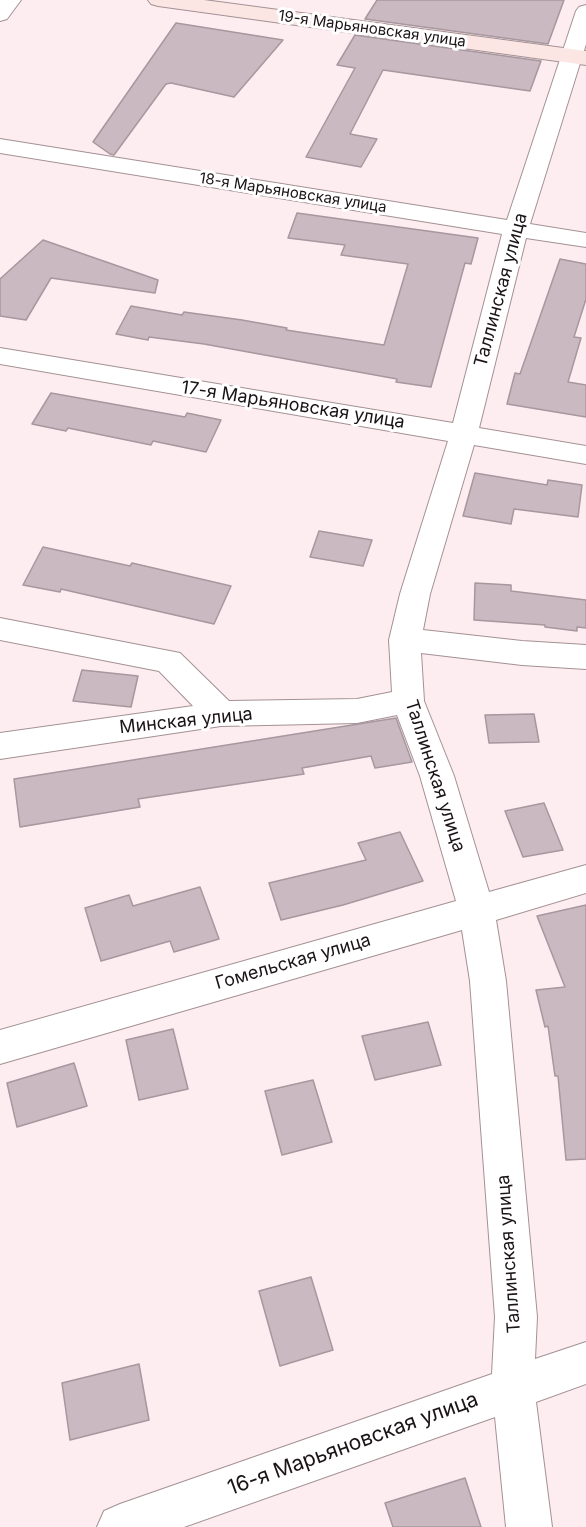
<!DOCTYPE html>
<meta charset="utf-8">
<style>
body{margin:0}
canvas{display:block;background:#fdedf0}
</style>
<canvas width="586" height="1527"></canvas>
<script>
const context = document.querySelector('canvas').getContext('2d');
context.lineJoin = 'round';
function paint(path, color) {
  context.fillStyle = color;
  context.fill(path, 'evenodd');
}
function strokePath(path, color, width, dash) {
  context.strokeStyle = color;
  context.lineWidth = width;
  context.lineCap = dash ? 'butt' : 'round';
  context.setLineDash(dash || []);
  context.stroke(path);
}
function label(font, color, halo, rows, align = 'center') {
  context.font = font + ' Inter,sans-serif';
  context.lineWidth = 6;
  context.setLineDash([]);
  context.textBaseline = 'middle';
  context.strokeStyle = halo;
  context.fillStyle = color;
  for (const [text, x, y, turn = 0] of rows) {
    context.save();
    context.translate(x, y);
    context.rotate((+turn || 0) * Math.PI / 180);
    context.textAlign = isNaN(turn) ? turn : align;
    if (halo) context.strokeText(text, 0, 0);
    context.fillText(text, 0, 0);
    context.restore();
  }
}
const building = new Path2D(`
 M377,0h187l-16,44 -183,-25z
 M176,23l107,17 -49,57 -63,-14 -5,1 -52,71 -4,-1 -17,-12z
 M355,35l186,26 -11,30 -147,-21 -33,64 27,5 -16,28 -55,-10 49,-89 -18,-3z
 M297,213l181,25 -7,26 -6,-1 -34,124 -35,-5 1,-3 -193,-35 -55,-7 -1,3 -32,-6 15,-28 51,9 2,-3 58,8 45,8 -1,2 98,15 24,-81 -67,-9 4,-10 -57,-7z
 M43,240l115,40 -3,13 -104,-15 -25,42 -26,-4v-37z
 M560,259l26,5v35l-12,38 7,1 -13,44 18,3v32l-79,-13 8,-31 5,1z
 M51,393l134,24 2,-4 34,7 -15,32 -53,-11 -2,4 -83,-17 -2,3 -34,-7z
 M475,473l72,12 1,-5 34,5 -4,32 -64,-8 -3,15 -48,-8z
 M319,531l53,9 -9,26 -53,-9z
 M43,547l87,19 2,-3 99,23 -17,38 -153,-35 -1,3 -37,-7z
 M475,583l36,2v6l75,9v28l-9,-1v4l-32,-4v-2l-71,-5z
 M82,670l56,6 -7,31 -58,-6z
 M534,714l5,28 -50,1 -4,-28z
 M396,718l16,44 -37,6 -4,-12 -69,12 2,6 -166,25 2,8 -120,20 -6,-48z
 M544,803l19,47 -40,7 -18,-46z
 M400,832l23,49 -80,24 -62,15 -12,-37 97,-23 -8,-17z
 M200,887l19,52 -45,13 -4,-11 -69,20 -16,-53 44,-13 4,11z
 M586,905v254l-20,1 -8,-84h-3l-7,-50 -3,1 -9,-37 29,-3 -28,-71z
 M428,1022l13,43 -66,15 -13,-44z
 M173,1029l15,60 -49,11 -13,-60z
 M74,1063l13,43 -70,21 -10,-44z
 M313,1080l19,62 -50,13 -17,-64z
 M311,1277l22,73 -53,16 -21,-75z
 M139,1364l10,56 -79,20 -8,-57z
 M465,1478l16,49h-88l-8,-24z`);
const street = new Path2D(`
 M21,0l-14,19 -7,2v-21z
 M586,5v39l-56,180 56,9v14l-60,-9 -47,190 107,18v18l-112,-19 -44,149 -7,36 99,11 64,4v24l-64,-4 -101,-12 3,48 30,75 35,116 97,-27v28l-90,27 10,61 31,336 -2,42 51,-17v42l-50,18 16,125h-46l-11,-110 -311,110h-87l7,-16 16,-7 372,-130 3,-57 -25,-336 -8,-51 -462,134v-34l456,-129 -36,-125 -23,-61 -40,8 -136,3 -221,33v-26l193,-27 -34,-35 -159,-31v-22l180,35 49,48 128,-2 35,-7 -3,-52 11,-46 48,-153 -448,-77v-16l453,75 49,-189 -502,-81v-14l507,81 69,-209 3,-4z`);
const secondary = new Path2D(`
 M148,0h56l382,51v14l-428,-59 -7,-2z`);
const farStreetnames = [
 ["19-я Марьяновская улица",372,29,8],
 ["18-я Марьяновская улица",293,193,9]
];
const streetNames = [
 ["Таллинская улица",501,290,-75],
 ["17-я Марьяновская улица",293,405,9],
 ["Минская улица",186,721,-6],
 ["Таллинская улица",435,776,72],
 ["Гомельская улица",293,962,-16],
 ["Таллинская улица",509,1254,-94]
];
const nearStreetnames = [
 ["16-я Марьяновская улица",353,1444,-20]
];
paint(building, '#cab9c1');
strokePath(building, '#a7979e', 1.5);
strokePath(street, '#a49194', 2);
strokePath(secondary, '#a49194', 2);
paint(street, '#fff');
paint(secondary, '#fbe6e4');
label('15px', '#1b1416', '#fff', farStreetnames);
label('18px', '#1b1416', '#fff', streetNames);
label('21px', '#1b1416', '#fff', nearStreetnames);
</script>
